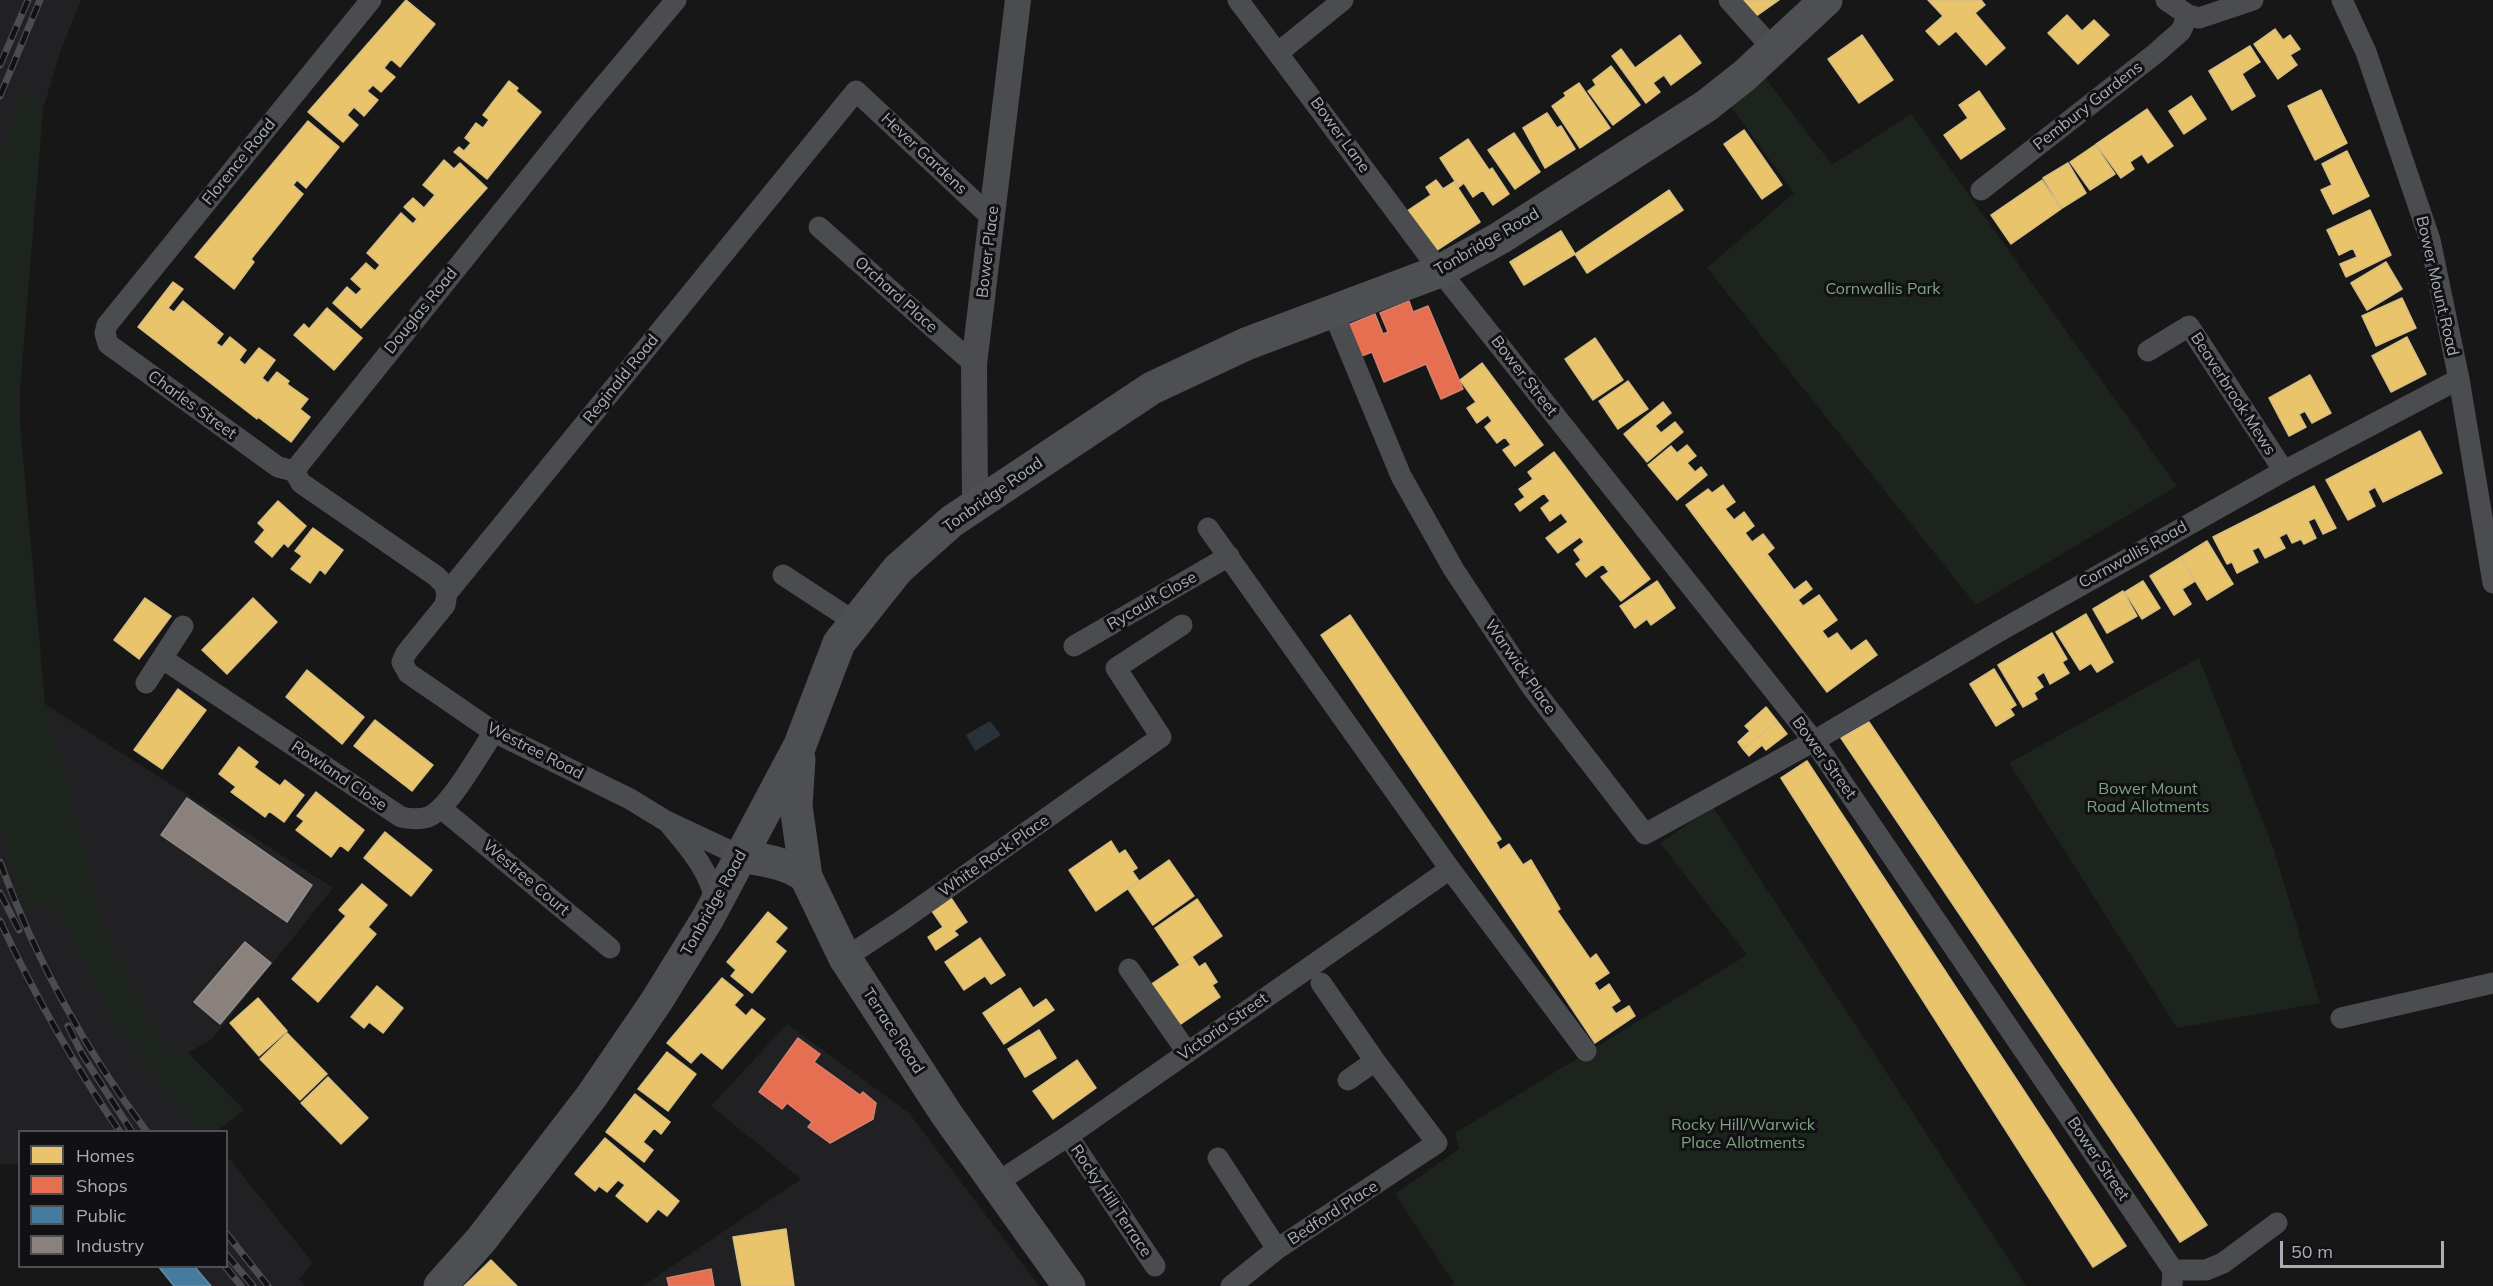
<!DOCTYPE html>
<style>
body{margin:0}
#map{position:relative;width:2493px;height:1286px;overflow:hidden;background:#171717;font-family:Mulish,sans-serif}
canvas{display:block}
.legend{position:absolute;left:18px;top:1130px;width:210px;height:138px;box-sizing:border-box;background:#111113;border:2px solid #4d4f55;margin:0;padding:8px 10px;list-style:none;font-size:18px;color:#a8adb8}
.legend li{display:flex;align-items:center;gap:12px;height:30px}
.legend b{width:30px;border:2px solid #4d4f55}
.scale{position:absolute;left:2280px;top:1241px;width:164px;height:27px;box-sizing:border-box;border:3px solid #a8adb8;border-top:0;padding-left:8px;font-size:18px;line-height:21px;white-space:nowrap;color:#a8adb8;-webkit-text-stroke:4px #111113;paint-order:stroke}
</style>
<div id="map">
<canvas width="2493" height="1286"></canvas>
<ul class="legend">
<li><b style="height:16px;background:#e9c46a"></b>Homes</li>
<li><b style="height:16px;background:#e76f51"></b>Shops</li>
<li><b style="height:16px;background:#457b9d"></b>Public</li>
<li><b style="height:16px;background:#8a817c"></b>Industry</li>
</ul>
<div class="scale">50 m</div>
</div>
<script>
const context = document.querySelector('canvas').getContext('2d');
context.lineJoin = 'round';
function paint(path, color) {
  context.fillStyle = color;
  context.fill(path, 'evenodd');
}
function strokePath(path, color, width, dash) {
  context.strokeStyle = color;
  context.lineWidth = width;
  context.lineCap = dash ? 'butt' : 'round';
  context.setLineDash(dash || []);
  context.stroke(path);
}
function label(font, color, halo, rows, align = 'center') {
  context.font = font + ' Mulish,sans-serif';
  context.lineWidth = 6;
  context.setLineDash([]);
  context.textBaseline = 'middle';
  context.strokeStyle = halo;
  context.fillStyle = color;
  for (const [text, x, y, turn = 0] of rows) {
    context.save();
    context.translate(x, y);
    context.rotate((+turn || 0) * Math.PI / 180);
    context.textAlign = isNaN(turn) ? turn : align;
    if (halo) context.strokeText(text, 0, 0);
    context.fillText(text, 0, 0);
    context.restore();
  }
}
const built = new Path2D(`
 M0,0h81l-19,47 -19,62 -23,280v35l25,280 288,184 -121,151 -24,14 56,57 -27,21 -197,1 -1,32h-19z
 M787,1024l122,89 130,173h-396l158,-107 -90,-73z
 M227,1156l86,107 -14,16 6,7h-131l-16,-19 68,-1z`);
const green = new Path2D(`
 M1763,75l69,90 79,-51 266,372 -201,119 -269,-337 87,-75 -64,-88z
 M23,84l20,25 -23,280v35l25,280 46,170 9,47 66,130 22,2 56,57 -27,21h-21l-86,-115 -58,-115 -27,12 -25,-90v-664z
 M2199,658l75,192 46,153 -143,25 -168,-265z
 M1713,807l313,479h-575l3,-3 -59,-89 64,-45 -4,-16 292,-178 -87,-112z`);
const water = new Path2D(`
 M990,721l11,14 -26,16 -9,-16z`);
const homes = new Path2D(`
 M406,0l29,24 -35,43 -9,-8 -7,9 11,9 -14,15 -8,-7 -6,6 11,9 -14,16 -10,-9 -7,8 11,10 -15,17 -35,-30z
 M1738,0h41l-27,19z
 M1928,0h53l4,5 -10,8 30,35 -19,17 -30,-34 -17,14 -13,-14 17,-15z
 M2067,15l15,16 12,-11 15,15 -31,29 -30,-31z
 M2275,29l8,11 7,-5 10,14 -10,6 7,10 -19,14 -24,-35z
 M1680,35l21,28 -30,22 -7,-10 -11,8 7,9 -14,11 -34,-47 9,-7 14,19z
 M1862,35l31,45 -34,23 -31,-44z
 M2250,46l10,16 -18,12 13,22 -23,14 -23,-39z
 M1611,66l29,39 -27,20 -25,-34 8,-6 -3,-5z
 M509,81l9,7 -2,3 25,21 -54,67 -33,-27 5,-5 5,4 7,-8 -6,-5 11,-15 7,5 6,-8 -6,-5z
 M1579,83l31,45 -30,20 -28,-42 14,-10 -2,-3z
 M2321,90l26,53 -32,17 -27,-54z
 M1979,91l26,38 -44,30 -17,-24 24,-17 -9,-13z
 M2191,96l15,23 -22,15 -15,-23z
 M2147,109l26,37 -25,17 -6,-9 -12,8 4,7 -13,9 -25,-34z
 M1547,113l10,15 4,-2 14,23 -30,19 -22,-40z
 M308,121l31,26 -33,41 -9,-8 -4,5 10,9 -52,65 3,3 -20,27 -39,-32z
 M1744,130l38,55 -20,14 -38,-55z
 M1514,133l26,39 -25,17 -27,-39z
 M1468,139l21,31 3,-2 17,26 -16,11 -10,-15 -10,7 -9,-14 -5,4 -19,-29z
 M2095,145l20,29 -25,16 -20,-28z
 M2347,151l22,45 -36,18 -12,-24 11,-5 -10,-21z
 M444,160l10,9 6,-6 27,25 -126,140 -28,-25 14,-16 9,8 6,-6 -11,-10 15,-16 9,8 5,-6 -13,-12 34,-40 12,11 4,-5 -13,-12 9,-9 11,10 11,-13 -12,-10z
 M2068,163l18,30 -24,15 -19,-30z
 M1436,180l7,9 11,-7 26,40 -46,30 -27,-41 24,-16 -5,-8z
 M2042,180l19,29 -50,35 -20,-29z
 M1669,190l14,20 -96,63 -12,-19z
 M2370,210l21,45 -45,22 -6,-13 17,-7 -4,-9 -14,7 -12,-25z
 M1561,231l14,23 -51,31 -14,-23z
 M2386,262l16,27 -35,21 -16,-27z
 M173,282l10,7 -15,19 6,4 9,-11 40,33 -7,9 6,4 8,-10 16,13 -7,10 6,5 14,-17 16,12 -13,18 6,5 9,-11 12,9 -2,3 21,15 -8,10 10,8 -19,25 -33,-25 -1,2 -119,-92z
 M2402,298l14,30 -40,18 -14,-30z
 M327,308l35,30 -28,32 -40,-35 10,-11 5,5z
 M2407,337l19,37 -35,18 -19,-36z
 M1595,338l28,42 -30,20 -28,-41z
 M1482,363l61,82 -28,21 -12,-16 8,-5 -6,-8 -8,6 -12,-16 7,-6 -4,-6 -11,8 -10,-15 9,-6 -16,-22z
 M2310,375l21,38 -19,10 -7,-12 -6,3 7,13 -17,9 -20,-38z
 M1628,381l20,28 -30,20 -19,-28z
 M1663,402l8,11 -16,13 6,7 14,-11 8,10 -36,30 -23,-28z
 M2420,431l22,42 -59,29 -8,-15 -7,4 7,15 -27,14 -22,-40z
 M1687,445l9,11 -9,7 8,9 6,-5 6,8 -30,25 -29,-35 23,-19 6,7z
 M1554,452l96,127 -29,22 -20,-24 8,-5 -6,-8 -17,13 -10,-13 5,-4 -7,-10 10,-8 -4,-5 -22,16 -12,-15 22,-16 -7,-9 -11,8 -9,-13 9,-7 -6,-8 -24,18 -5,-7 10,-7 -6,-8 14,-10 -5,-7z
 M1723,485l12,17 -10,7 9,11 10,-8 10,14 -9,7 7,9 11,-8 11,14 -7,6 27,36 12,-9 6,8 -14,11 5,6 16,-11 18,25 -15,11 6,8 9,-6 14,18 15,-11 11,15 -50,37 -141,-187 22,-16 4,4z
 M2314,486l22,42 -13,6 -8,-16 -7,3 8,17 -12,6 -3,-5 -9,4 -5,-10 -8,4 6,11 -20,10 -6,-11 -7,3 6,12 -21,11 -5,-11 -5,2 -14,-27z
 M278,501l28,25 -18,21 -4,-4 -12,14 -17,-15 10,-12 -7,-7z
 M313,528l30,22 -18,24 -5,-5 -10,14 -19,-14 11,-13 -7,-5z
 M2207,541l26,43 -26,16 -26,-43z
 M2181,557l14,24 -13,8 9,15 -17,11 -24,-39z
 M1657,581l18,27 -24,17 -4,-6 -12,9 -15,-22z
 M2143,581l17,27 -18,11 -17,-27z
 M2123,591l14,25 -30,17 -14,-24z
 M145,598l26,18 -32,43 -25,-19z
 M253,598l24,24 -50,52 -25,-24z
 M2086,614l27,48 -16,10 -6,-9 -11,7 -24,-38z
 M1350,615l151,224 -5,3 4,8 9,-6 14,21 8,-5 29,49 -3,2 33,48 6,-5 13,19 -15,10 5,8 10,-7 11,17 -9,6 5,7 13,-8 6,10 -40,27 -274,-408z
 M2052,633l15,26 -5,3 7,11 -19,11 -6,-12 -8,5 7,10 -9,6 3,6 -14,8 -25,-42z
 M1994,669l22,36 -6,4 4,6 -18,11 -26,-42z
 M307,670l57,47 -22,27 -56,-47z
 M178,689l28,21 -44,59 -28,-19z
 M1766,707l11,14 -34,28 -5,-7 12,-11 -5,-5z
 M375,720l58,45 -21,26 -58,-45z
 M1777,721l10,13 -21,16 -4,-5 -13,11 -6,-7z
 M1869,722l338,503 -27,17 -339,-504z
 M239,747l19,15 -4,5 26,19 5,-6 19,15 -20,27 -15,-11 -4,6 -34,-25 5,-5 -17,-13z
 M1807,761l319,485 -33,21 -312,-489z
 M316,792l48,38 -16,21 -8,-6 -9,12 -35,-27 8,-9 -7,-5z
 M385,832l47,38 -21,26 -47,-38z
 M1111,841l8,13 6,-4 12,18 -5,3 7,10 -43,30 -27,-41z
 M1169,860l25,36 -41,29 -25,-36z
 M362,884l25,21 -19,22 8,7 -58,68 -26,-23 54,-63 -7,-6z
 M951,898l16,24 -13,9 4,4 -22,15 -8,-13 15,-10 -11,-16z
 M1197,899l25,37 -42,29 -25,-37z
 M768,912l19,16 -12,14 11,9 -34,42 -21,-17 5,-6 -9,-8z
 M980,938l25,37 -14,9 -6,-8 -21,14 -19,-28z
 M1192,957l7,10 6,-4 12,19 -5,3 8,12 -42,29 -28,-41z
 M722,978l21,17 -9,10 12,11 6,-7 13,10 -43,50 -21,-17 -10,11 -24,-20z
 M377,986l26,22 -20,25 -14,-11 -5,6 -13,-11z
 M1020,988l13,20 13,-9 8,11 -50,34 -21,-31z
 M258,998l29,33 -28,25 -29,-33z
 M1039,1030l17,28 -31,19 -17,-28z
 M287,1033l40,41 -27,26 -40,-41z
 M667,1052l29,22 -28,37 -30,-22z
 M1077,1060l19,28 -43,31 -20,-28z
 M328,1077l40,41 -27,26 -40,-41z
 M635,1094l35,28 -9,12 -7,-6 -11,14 10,8 -9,12 -38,-30z
 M605,1138l74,63 -12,15 -9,-7 -11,13 -31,-26 9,-11 -7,-5 -11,12 -8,-6 -4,5 -20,-17z
 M786,1229l8,57h-52l-9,-49z
 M491,1260l26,26h-53z`);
const shops = new Path2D(`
 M1409,301l4,11 15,-6 35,83 -22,10 -15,-35 -42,18 -12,-30 -18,7 -13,-31 34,-14 8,20 5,-2 -8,-19z
 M798,1038l22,16 -6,8 46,33 3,-3 13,11 -3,16 -43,24 -22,-16 4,-5 -25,-19 -5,6 -23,-17z
 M711,1269l3,17h-45l-2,-8z`);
const public = new Path2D(`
 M158,1266h36l17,20h-37z`);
const industry = new Path2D(`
 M187,798l125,87 -25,37 -126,-87z
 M245,942l26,21 -51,61 -26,-22z`);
const minor = new Path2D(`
 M1238,0l202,271 374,470 359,529
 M1729,0l44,49
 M2166,0l22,15 11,3 54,-18
 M2342,0l24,52 64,188 29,139 34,204
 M1279,52l64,-52
 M1981,190l175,-137 25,-22 7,-16
 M819,227l155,137
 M1333,312l68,164 53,94 77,116 114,148 169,-93 184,-109 286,-161 175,-92
 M2148,351l41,-25 95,145
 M294,471l-16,-4 -170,-123 -3,-11 2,-8 264,-325
 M1208,528l242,341 136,182
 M783,575l72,47
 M447,593l-3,-9 -8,-8 -135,-93 -7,-12 288,-359 94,-112
 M1074,646l155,-90
 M163,659l238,158c9,2 18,3 27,0 21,-8 52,-65 66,-85
 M146,683l37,-57
 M442,809l168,139
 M670,825c21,25 39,45 46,78
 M741,856l-75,-35 -36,-22 -136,-67 -86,-59 -6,-11 4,-9 39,-48 2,-12 409,-502 136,127
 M845,958l56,-37 260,-184 -45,-69 66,-43
 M1129,969l58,83
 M2341,1018l152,-35
 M1348,1080l27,-19
 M1068,1136l87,130
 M1218,1158l59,91
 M995,1184l73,-48 382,-267
 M1231,1286l46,-37 160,-106 -62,-82 -54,-78
 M2172,1286l1,-16h33l17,-7 54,-40`);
const tertiary = new Path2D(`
 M975,505l-1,-141 44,-364`);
const primary = new Path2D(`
 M799,759l-3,47 10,71 39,81 102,157 122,171
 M741,856c22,4 47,7 65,21
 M440,1286l41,-46 110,-143 65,-95 52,-84 92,-173 39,-102 59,-74 54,-48 200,-133 94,-44 194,-73 60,-33 206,-132 38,-30 82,-76`);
const rail = new Path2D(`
 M0,65l28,-65
 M0,96l40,-96
 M0,862c35,96 85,188 147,270
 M0,893l19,37
 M0,921c34,73 74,144 120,211
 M68,1026l14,28 50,78
 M226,1233l42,53
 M226,1254l27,32
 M225,1266l16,20`);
const streetNames = [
 ["Pembury Gardens",2088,106,-38],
 ["Bower Lane",1340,135,54],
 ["Hever Gardens",924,154,43],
 ["Florence Road",239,162,-51],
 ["Tonbridge Road",1487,242,-30],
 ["Bower Place",988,252,-83],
 ["Bower Mount Road",2437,286,77],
 ["Orchard Place",896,295,42],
 ["Douglas Road",421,311,-51],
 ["Bower Street",1524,376,52],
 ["Reginald Road",621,379,-51],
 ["Beaverbrook Mews",2233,394,57],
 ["Charles Street",192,405,36],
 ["Tonbridge Road",993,495,-35],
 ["Cornwallis Road",2133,555,-29],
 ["Rycault Close",1152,601,-30],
 ["Warwick Place",1520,667,55],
 ["Westree Road",535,751,27],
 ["Bower Street",1824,758,54],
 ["Rowland Close",339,776,34],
 ["White Rock Place",994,856,-35],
 ["Westree Court",526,878,40],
 ["Tonbridge Road",714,903,-61],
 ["Victoria Street",1223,1027,-35],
 ["Terrace Road",893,1031,57],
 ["Bower Street",2098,1159,56],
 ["Rocky Hill Terrace",1111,1201,56],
 ["Bedford Place",1333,1213,-33]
];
const parkNames = [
 ["Cornwallis Park",1883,289],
 ["Bower Mount",2148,789],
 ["Road Allotments",2148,807],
 ["Rocky Hill/Warwick",1743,1125],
 ["Place Allotments",1743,1143]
];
paint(built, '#212123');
paint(green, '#1d241e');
paint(water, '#2a3239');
paint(homes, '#e9c46a');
strokePath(homes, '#d6bd81', 1.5);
paint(shops, '#e76f51');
strokePath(shops, '#d48270', 1.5);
paint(public, '#457b9d');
strokePath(public, '#638aa5', 1.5);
paint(industry, '#8a817c');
strokePath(industry, '#938e8e', 1.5);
strokePath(minor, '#4b4c50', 21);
strokePath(tertiary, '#4b4c50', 26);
strokePath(primary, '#4d4f52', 33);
strokePath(rail, '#4b4c4f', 7);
strokePath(rail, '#111113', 4.5, [14]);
label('16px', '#a8adb8', '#111113', streetNames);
label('16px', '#7fa381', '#111113', parkNames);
</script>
